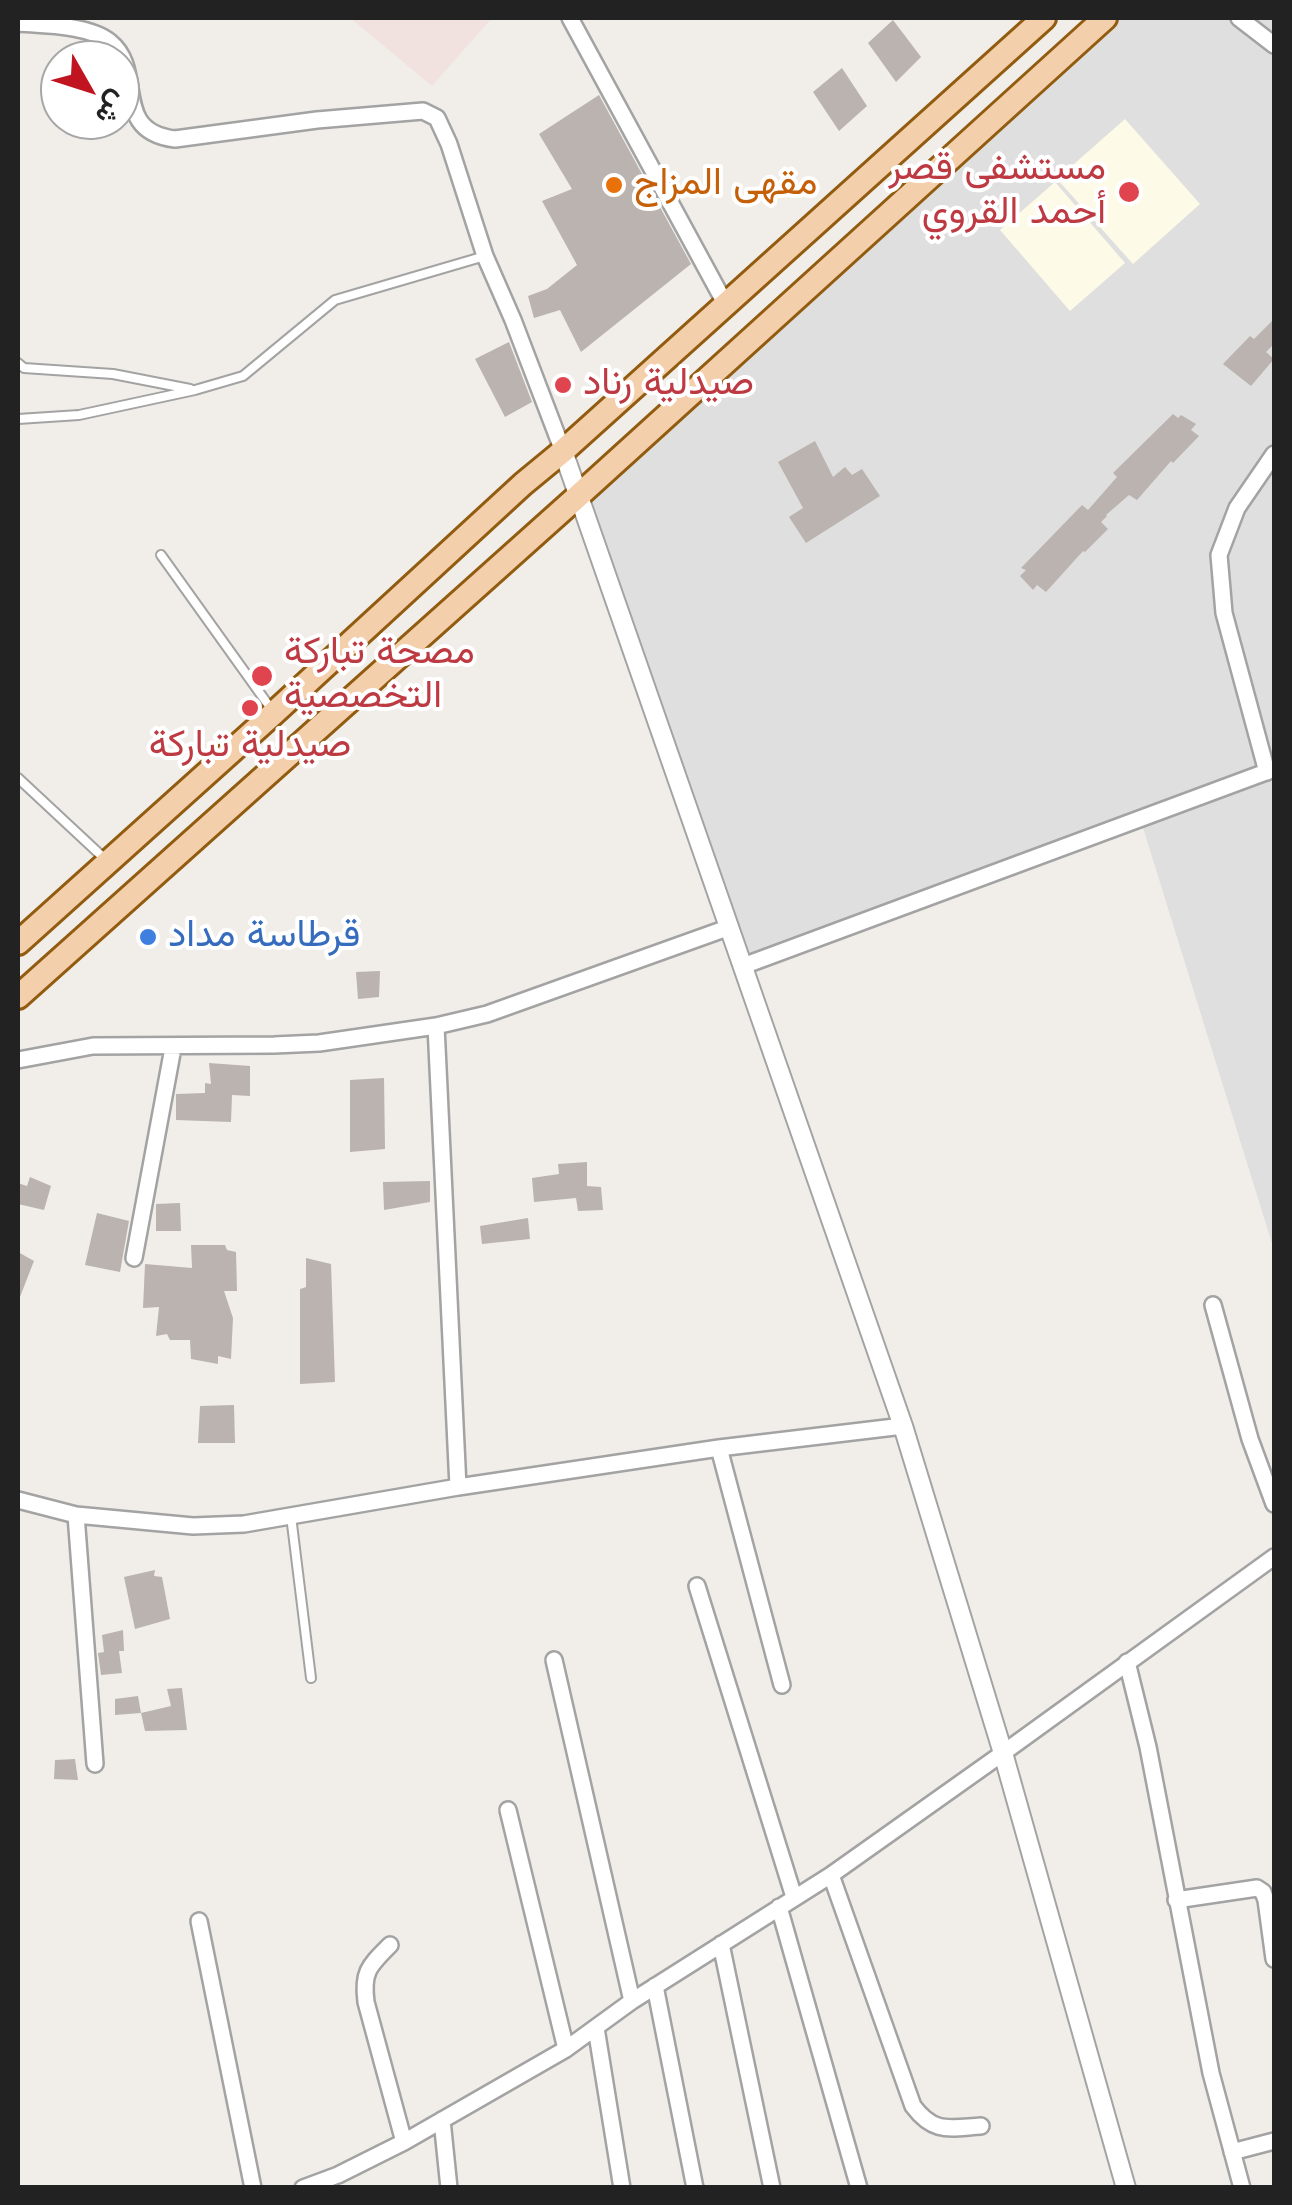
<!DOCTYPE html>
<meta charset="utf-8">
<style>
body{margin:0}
#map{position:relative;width:1292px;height:2205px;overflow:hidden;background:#f1eeea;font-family:Jost,Vazirmatn,sans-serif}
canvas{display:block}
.frame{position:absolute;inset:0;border:20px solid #222;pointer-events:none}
.north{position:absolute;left:40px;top:40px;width:100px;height:100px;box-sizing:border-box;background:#fff;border:2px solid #a7a7a7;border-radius:50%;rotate:129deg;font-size:28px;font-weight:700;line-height:40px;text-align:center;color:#222}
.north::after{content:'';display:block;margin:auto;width:35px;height:45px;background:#c01421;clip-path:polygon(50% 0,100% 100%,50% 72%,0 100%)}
</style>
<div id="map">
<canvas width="1292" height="2205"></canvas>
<div class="frame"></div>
<div class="north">ش</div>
</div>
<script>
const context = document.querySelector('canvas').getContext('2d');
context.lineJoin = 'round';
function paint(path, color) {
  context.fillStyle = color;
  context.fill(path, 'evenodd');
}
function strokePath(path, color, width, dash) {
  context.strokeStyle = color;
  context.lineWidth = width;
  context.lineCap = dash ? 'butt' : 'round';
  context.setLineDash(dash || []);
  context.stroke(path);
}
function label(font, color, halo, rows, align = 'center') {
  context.font = font + ' Jost,Vazirmatn,sans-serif';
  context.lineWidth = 8;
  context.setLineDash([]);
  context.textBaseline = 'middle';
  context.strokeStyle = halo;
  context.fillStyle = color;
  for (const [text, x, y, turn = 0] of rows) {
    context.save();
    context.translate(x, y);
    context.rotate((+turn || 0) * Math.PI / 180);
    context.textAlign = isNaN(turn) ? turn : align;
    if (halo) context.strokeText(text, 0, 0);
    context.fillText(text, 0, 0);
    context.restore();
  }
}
const residential = new Path2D(`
 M1105,18h169v1232l-134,-432 -397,148 -166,-469z`);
const education = new Path2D(`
 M1125,119l75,85 -67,60 -76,-85z
 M1055,182l70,81 -55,48 -70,-81z`);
const military = new Path2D(`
 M350,18h142l-60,68z`);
const building = new Path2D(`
 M893,20l28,37 -25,25 -28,-39z
 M842,68l25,38 -28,25 -26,-39z
 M599,95l92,169 -110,88 -21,-42 -26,8 -6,-22 19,-7 30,-24 -35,-64 30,-12 -33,-55z
 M1274,319v25l-8,8 8,7 -23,27 -28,-22 27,-28 4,3z
 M509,342l23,60 -27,15 -30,-58z
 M1173,414l5,4 3,-3 15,9 -5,6 8,6 -26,27 -2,-2 -34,39 -8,-5 -23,20 1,1 -6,6 7,7 -23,23 -2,-1 -37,41 -9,-7 -4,5 -13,-14 6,-6 -5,-2 61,-63 6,5 29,-33 -4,-4z
 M815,441l18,36 12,-10 7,8 10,-6 18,27 -74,47 -17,-26 14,-9 -25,-46z
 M380,971l-1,26 -21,2 -2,-27z
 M209,1063l41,3v30l-18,-1 -1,27 -55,-2v-26l29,-1v-10l6,1z
 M384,1078l1,71 -35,3v-72z
 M587,1162v24l14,1 2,23 -25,1 -2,-13 -42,4 -2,-24 27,-4 -1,-10z
 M30,1177l21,9 -7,24 -26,-6v-21l9,3z
 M430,1181v21l-46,8 -1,-28z
 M180,1203l1,28h-25v-27z
 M97,1213l32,8 -9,51 -35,-7z
 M528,1218l2,21 -48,5 -2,-18z
 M191,1245h34l2,5 9,2 1,39h-13l9,27 -2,41 -13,-3v8l-27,-5 -1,-19h-20l-3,-6 -11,2 3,-29 -16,1 2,-44 47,4z
 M18,1252l16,9 -16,41z
 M306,1258l25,6 4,118 -35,2v-95l6,-2z
 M234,1405l1,38h-37l2,-37z
 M155,1570l-1,6 8,1 8,42 -35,10 -11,-52z
 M123,1630l1,21h-5l3,22 -21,2 -3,-22 6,-1 -2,-17z
 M182,1688l5,42 -42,1 -4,-18 30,-7 -4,-17z
 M138,1696l3,17 -26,2v-16z
 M75,1759l3,21 -24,-1 1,-19z`);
const service = new Path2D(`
 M18,363l6,5 89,6 77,15
 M18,419l61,-4 116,-25 48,-14 92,-76 150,-44
 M161,555l111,155
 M18,778l88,82
 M291,1516l20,162`);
const minor = new Path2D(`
 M570,18l156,287
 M1239,18l35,27
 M18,23c26,2 72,2 92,19 36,29 0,89 65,97l142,-19 106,-9 14,7 12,26 36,112 28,64 50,131
 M1267,772l-43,-159 -5,-58 18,-47 37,-54
 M743,966l531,-197
 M436,1026l22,461
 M18,1060l75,-14 181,-1 45,-2 117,-17 51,-12 243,-87
 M134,1258l39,-210
 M1213,1305l37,134 24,65
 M719,1448l63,237
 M18,1500l58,15 117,11 51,-2 214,-37 261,-39 184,-22
 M76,1515l19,249
 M697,1586l97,311
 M554,1660l78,341
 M1127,1662l21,85 63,326 31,115
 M508,1810l58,239
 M831,1875l82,231c21,28 36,22 68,20
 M1176,1900l81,-12 6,4 3,8 8,59
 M779,1907l80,281
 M199,1921l54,267
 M721,1944l51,244
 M390,1945c-21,21 -28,27 -24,57l38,140
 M655,1986l40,202
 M596,2028l26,160
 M442,2120l7,68
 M1232,2152l42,-11
 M303,2188l35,-13 66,-33 162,-93 66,-48 199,-126 172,-122 271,-196`);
const tertiary = new Path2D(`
 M563,451l340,975 100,327 123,435`);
const primary = new Path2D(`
 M18,943l256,-230 249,-229 40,-33 481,-433
 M18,997l559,-500 528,-479`);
const markers = [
 [614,185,10,"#e8710a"],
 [1129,192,12,"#e0444e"],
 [563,385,10,"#e0444e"],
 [262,676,12,"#e0444e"],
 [250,708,10,"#e0444e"],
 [148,937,10,"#3f7fe0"]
];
const healthNames = [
 ["مستشفى قصر",1106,170,"right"],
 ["أحمد القروي",1106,214,"right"],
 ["صيدلية رناد",583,385],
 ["مصحة تباركة",284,654],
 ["التخصصية",284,698],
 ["صيدلية تباركة",250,747,"center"]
];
const foodNames = [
 ["مقهى المزاج",634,185]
];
const shopNames = [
 ["قرطاسة مداد",168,937]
];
paint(residential, '#e0dfdf');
paint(education, '#fdfbe7');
paint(military, '#f1e2df');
paint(building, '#bab3af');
strokePath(service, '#a3a3a3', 12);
strokePath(minor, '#a3a3a3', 20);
strokePath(tertiary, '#a3a3a3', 22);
strokePath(primary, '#915c0f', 28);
strokePath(service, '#fff', 8);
strokePath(minor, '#fff', 15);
strokePath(tertiary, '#fff', 18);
strokePath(primary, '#f4cfac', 22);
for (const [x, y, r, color] of markers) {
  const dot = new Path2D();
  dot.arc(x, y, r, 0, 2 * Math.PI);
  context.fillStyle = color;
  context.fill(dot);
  strokePath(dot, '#fff', 4);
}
label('38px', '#be3a42', '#fff', healthNames, 'left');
label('38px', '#c56008', '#fff', foodNames, 'left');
label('38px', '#366cbe', '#fff', shopNames, 'left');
</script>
